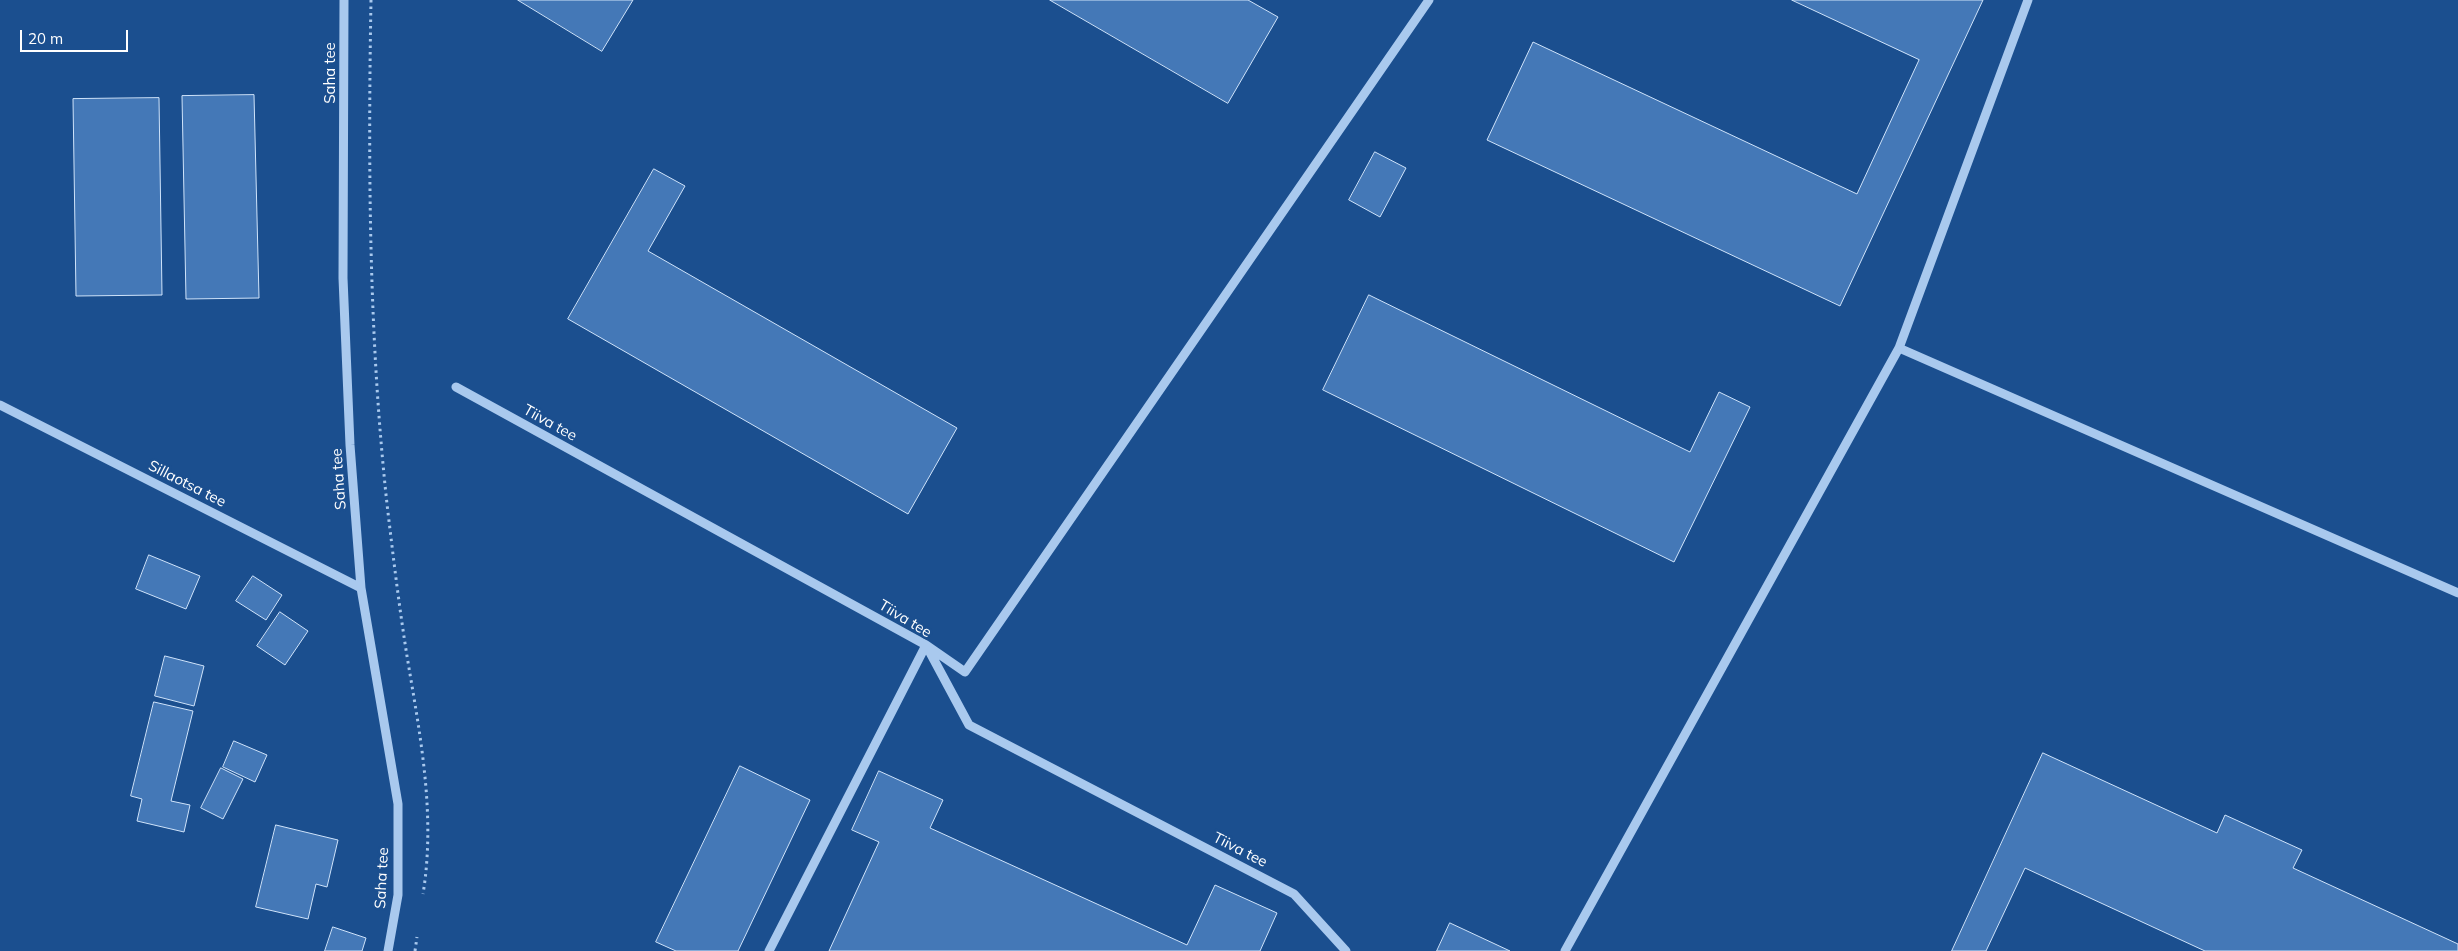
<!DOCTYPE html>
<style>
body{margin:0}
#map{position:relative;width:2458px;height:951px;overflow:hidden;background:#1b4f8f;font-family:Mulish,sans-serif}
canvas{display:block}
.scale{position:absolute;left:20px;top:30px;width:108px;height:22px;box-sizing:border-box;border:2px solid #fff;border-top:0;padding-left:6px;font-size:15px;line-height:18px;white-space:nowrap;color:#fff;-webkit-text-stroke:4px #1b4f8f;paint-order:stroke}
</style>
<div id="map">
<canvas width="2458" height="951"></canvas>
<div class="scale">20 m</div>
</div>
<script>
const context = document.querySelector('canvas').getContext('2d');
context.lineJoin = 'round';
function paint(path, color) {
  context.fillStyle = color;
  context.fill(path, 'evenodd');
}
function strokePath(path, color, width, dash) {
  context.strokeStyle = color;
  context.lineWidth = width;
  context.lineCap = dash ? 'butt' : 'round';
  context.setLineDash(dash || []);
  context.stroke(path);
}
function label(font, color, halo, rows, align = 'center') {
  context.font = font + ' Mulish,sans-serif';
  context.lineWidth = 5;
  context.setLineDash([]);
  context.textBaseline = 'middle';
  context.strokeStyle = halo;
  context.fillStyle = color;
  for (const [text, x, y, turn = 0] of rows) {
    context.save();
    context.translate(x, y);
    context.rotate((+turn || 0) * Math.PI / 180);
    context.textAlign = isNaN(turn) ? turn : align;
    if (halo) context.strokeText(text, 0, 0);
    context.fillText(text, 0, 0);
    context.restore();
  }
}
const building = new Path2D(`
 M518,0h115l-31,51z
 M1050,0h198l30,17 -50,86z
 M1792,0h191l-143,306 -353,-166 46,-98 324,152 62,-134z
 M254,95l5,203 -73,1 -4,-203z
 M159,98l3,197 -86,1 -3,-197z
 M1375,152l31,16 -26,49 -31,-17z
 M654,169l31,17 -37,65 309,177 -49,86 -340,-195z
 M1369,295l321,157 29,-60 31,15 -76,155 -351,-172z
 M149,555l51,21 -14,33 -50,-20z
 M253,576l29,19 -16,25 -30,-19z
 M280,612l28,19 -23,34 -28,-19z
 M165,656l39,10 -10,40 -39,-10z
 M154,702l39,9 -22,90 19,4 -6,27 -47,-11 5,-22 -11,-3z
 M234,741l33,14 -12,27 -32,-15z
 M2043,753l174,80 8,-18 77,35 -9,18 165,76v7h-253l-180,-83 -39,83h-34z
 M740,766l70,34 -72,151h-62l-20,-9z
 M221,768l22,11 -20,40 -22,-11z
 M879,771l64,29 -13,28 257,117 28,-60 62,28 -17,38h-431l50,-109 -27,-12z
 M276,825l62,15 -11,47 -11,-3 -8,35 -52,-12z
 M1450,923l60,28h-73z
 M333,927l33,11 -4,13h-37z`);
const path = new Path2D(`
 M371,0c-3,168 -2,338 16,504 6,51 12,102 20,152 13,79 29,158 16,238
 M415,951l2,-14`);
const minor = new Path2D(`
 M344,0l-1,278 7,167 11,143 37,216v91l-10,56
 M1899,348l559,245
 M456,387l470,258 43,80 325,169 52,57
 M0,405l361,183
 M769,951l157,-306 39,27 464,-672
 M1565,951l334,-603 129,-348`);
const streetNames = [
 ["Saha tee",330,73,-90],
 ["Tiiva tee",550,423,29],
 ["Saha tee",339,479,-94],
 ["Sillaotsa tee",187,484,27],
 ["Tiiva tee",905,619,31],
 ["Tiiva tee",1240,850,27],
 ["Saha tee",382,878,-87]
];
paint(building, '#4478b7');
strokePath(building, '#cfe3fa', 1);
strokePath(path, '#a9c9ee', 3, [2.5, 4]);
strokePath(minor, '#a9c9ee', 9);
label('15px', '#fff', '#1b4f8f', streetNames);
</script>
